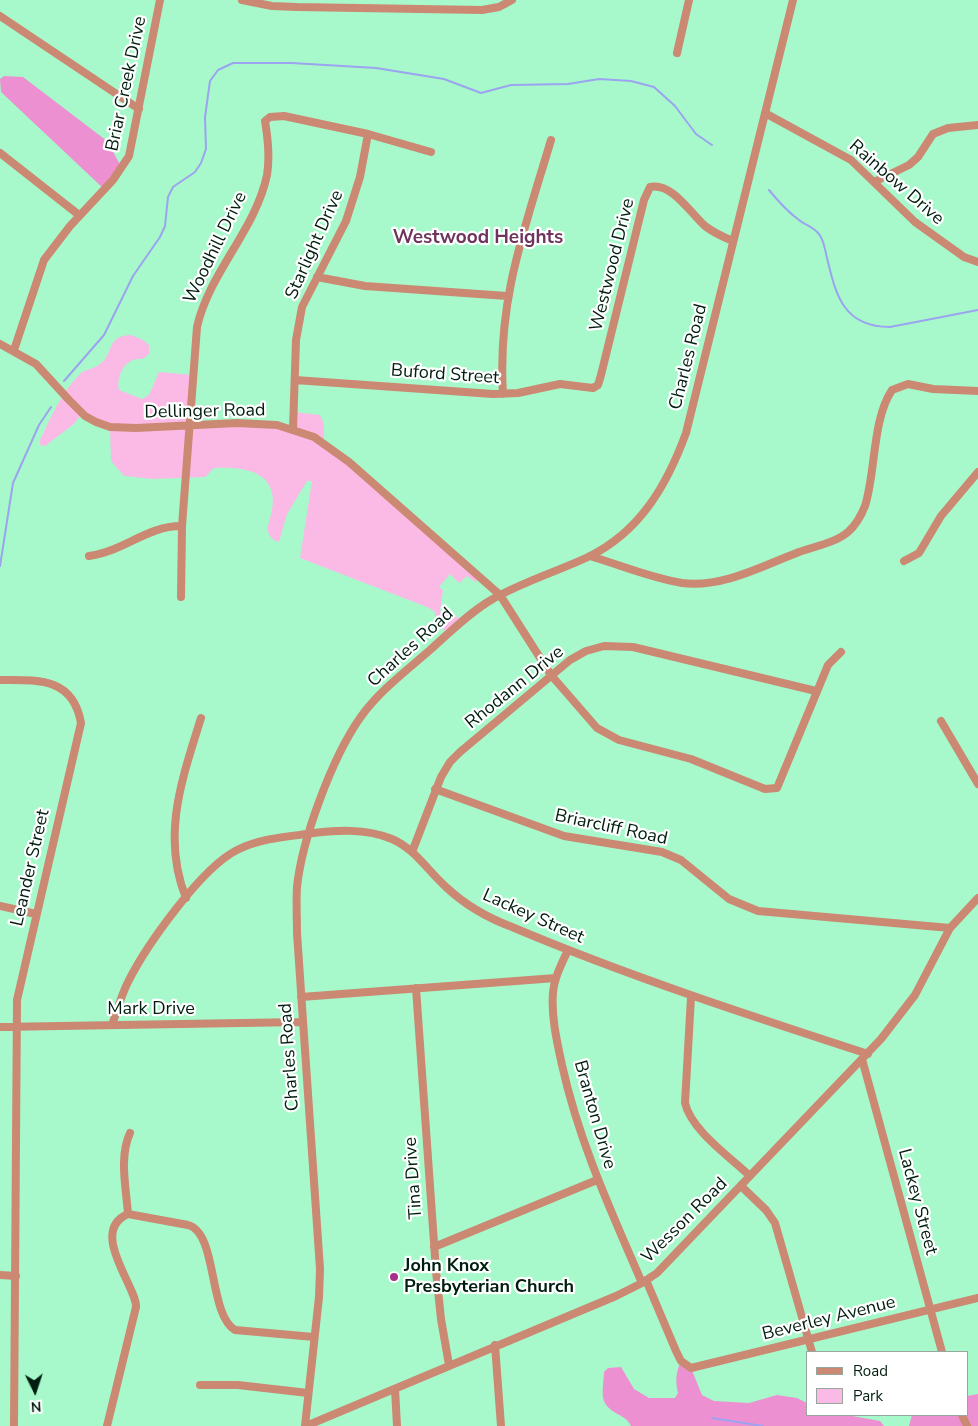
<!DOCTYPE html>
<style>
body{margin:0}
#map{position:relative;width:978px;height:1426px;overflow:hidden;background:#a7f9cb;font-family:"Nunito Sans",sans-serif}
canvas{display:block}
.legend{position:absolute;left:806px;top:1351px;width:162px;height:65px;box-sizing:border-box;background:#fff;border:1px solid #99a59f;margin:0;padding:6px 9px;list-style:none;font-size:15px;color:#001e0f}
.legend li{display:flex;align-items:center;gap:10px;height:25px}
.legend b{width:25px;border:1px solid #99a59f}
.north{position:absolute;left:10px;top:1366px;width:50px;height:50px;-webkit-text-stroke:4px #fff;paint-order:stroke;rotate:176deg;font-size:14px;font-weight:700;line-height:20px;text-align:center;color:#001e0f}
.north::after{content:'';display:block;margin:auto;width:18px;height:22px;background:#001e0f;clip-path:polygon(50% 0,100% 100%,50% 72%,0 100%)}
</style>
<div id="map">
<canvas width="978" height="1426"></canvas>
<ul class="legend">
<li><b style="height:6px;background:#cb8872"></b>Road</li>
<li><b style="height:14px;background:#fbbae6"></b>Park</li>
</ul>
<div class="north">N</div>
</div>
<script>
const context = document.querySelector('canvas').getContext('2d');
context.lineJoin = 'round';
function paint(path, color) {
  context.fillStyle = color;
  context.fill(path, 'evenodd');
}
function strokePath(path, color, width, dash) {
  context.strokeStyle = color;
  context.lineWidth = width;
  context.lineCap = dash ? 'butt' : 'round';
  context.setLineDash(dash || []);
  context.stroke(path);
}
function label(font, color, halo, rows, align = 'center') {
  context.font = font + ' "Nunito Sans",sans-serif';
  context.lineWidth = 4.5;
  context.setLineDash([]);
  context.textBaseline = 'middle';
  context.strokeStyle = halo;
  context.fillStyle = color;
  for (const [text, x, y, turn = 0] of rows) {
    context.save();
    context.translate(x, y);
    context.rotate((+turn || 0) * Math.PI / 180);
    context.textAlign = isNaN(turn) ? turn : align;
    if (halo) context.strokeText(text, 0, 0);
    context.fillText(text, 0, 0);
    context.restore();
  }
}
const green = new Path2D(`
 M131,335l12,5 6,5v9l-6,5c-17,-2 -27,15 -24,31l23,9 7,-4 10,-23 34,3 -4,50 48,-2 56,6 1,-17 26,3 4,9v19l157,134 -6,5 -8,-6 -8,7 -9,-9 -11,13 4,3 -3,21 20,7 -11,15 -13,-9 -1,-12 -8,-5 -127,-49 12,-77h-5l-20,33 -8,28c-18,-6 -9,-20 -7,-32 7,-39 -29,-44 -58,-42l-9,9 -53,2 -28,-3 -13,-15 -1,-34 -28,-14 -8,11 -29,22 -5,-1v-5c11,-23 21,-47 40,-66 5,-5 14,-5 20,-10 15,-11 5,-28 31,-29z`);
const forest = new Path2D(`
 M4,76l19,1 84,64 15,27 -17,22 -104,-98 -1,-13z
 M681,1361l10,7 11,27 12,6 35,2 28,-8 20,3 10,5v12h40l33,6 4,5h-253c-5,-12 -22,-12 -27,-25 -3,-7 0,-21 0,-29l4,-4 13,-1 13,22 15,9h26l3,-5c-3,-12 -2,-21 3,-32z
 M978,1394v32h-69l3,-11h55v-19z`);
const stream = new Path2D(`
 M769,190c9,11 19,22 30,30 6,5 14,7 19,13 6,6 7,17 9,25 9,38 17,69 63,69l88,-17
 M64,381l40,-46 29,-59 27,-39 5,-11 3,-29 5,-10 22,-15 6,-9 5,-14 -1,-32 5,-36 8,-11 15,-7h59l84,5 68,11 37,14 30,-8 57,-1 31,-5 32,2 23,6 21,19 21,28 16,11
 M0,566l13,-83 26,-58 12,-18
 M712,1418l51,8`);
const minor = new Path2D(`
 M242,0l30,6 25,1 185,3 17,-3 13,-7
 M0,16l139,93
 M677,53l12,-53
 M765,113l86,47 64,62 49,35 14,5
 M0,153l79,62
 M874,182l35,-17 9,-8 15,-23 15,-6 30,-3
 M317,277l48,9 142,10
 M0,344l36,20 33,36 16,16 11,6 14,5 26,1 101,-5 40,2 37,12 35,25 151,133 51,80 46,53 22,12 72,19 74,30 12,-1 51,-123 13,-13
 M14,350l30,-90 26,-34 43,-46 16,-24 31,-156
 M295,380l198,14 25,-1 42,-9 33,4 5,-3 3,-10 43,-175 6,-13c22,-5 41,27 55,39 9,7 18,11 28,15
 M503,394c-6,-94 22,-166 48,-254
 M293,429l3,-89 6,-33 44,-86 14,-44 8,-43
 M89,556c33,-4 60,-31 93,-30
 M590,556c30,9 61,22 92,27 41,5 80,-17 117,-31 16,-6 36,-9 49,-20 8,-7 13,-16 17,-26 11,-35 7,-86 27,-116l16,-6 25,5 45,2
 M904,561l15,-8 22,-37 37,-44
 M181,597l1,-71 15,-199c12,-54 59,-98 70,-152 3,-17 1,-36 -2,-54l5,-4 14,-1 84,18 63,18
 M0,680c38,0 73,-3 81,43l-64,277 -3,426
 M941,721l37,63
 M435,789l129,47 98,16 19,8 48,39 29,12 192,17
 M412,852l29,-75 9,-15 10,-10 110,-92 16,-9 18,-5 29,1 183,44
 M186,898c-25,-62 -4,-119 15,-180
 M0,906l36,8
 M568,950c-6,13 -14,28 -15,43 -2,23 4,49 9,72 17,77 49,146 80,218
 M416,988l20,283 5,48 8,46
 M301,997l255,-19
 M691,997l-6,106c6,27 45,54 65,73
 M112,1025c5,-14 9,-29 16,-43 18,-36 73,-114 109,-132 22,-11 46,-13 70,-16 28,-4 59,-6 85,5 23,10 36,32 54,48 19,18 42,31 66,40 116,49 236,88 356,127
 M0,1027l302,-5
 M862,1059l80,293
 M741,1186l25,24 9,13 37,129
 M128,1214l60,11c30,8 20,89 47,105l79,7
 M128,1214c-2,-27 -9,-57 2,-81
 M434,1247l163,-67
 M0,1275l16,1
 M646,1280l30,71 5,10 10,7 287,-70
 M495,1345l6,81
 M200,1385h38l70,8
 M395,1389l2,37
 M962,1415l5,11
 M107,1426l29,-119c1,-20 -48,-76 -8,-93
 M305,1426l14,-129 1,-28 -23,-336c0,-15 -1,-31 0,-46 5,-48 35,-129 63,-169 18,-26 46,-47 70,-68 19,-17 39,-37 61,-50 31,-18 65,-28 97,-43 52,-25 79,-72 98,-124l107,-433
 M306,1426l310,-130 26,-13 15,-10 224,-234 34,-44 35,-67 28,-30`);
const markers = [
 [394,1277,5,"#a63089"]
];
const streetNames = [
 ["Briar Creek Drive",127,84,-78],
 ["Rainbow Drive",896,183,41],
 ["Starlight Drive",315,245,-66],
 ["Woodhill Drive",216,248,-64],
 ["Westwood Drive",613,265,-76],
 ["Charles Road",689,357,-76],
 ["Buford Street",445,375,4],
 ["Dellinger Road",205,412,-1],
 ["Charles Road",411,648,-42],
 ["Rhodann Drive",515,688,-39],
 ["Briarcliff Road",611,828,12],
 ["Leander Street",31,868,-77],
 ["Lackey Street",533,917,24],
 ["Mark Drive",151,1010],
 ["Charles Road",290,1057,-94],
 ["Branton Drive",594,1115,74],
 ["Tina Drive",414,1178,-94],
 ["Lackey Street",917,1202,75],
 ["Wesson Road",685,1221,-45],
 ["Beverley Avenue",829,1319,-14]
];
const poiNames = [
 ["John Knox",404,1267],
 ["Presbyterian Church",404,1288]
];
const neighbourhoodNames = [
 ["Westwood Heights",478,238]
];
paint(green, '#fbbae6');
paint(forest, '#ed90d1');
strokePath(stream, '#9ca3ef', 2);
strokePath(minor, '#cb8872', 8);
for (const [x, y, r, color] of markers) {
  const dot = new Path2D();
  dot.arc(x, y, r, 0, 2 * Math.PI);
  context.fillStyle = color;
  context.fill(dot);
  strokePath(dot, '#fff', 2);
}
label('18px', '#001e0f', '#fff', streetNames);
label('bold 18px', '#001e0f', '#fff', poiNames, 'left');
label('bold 19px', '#6e345e', '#fff', neighbourhoodNames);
</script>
